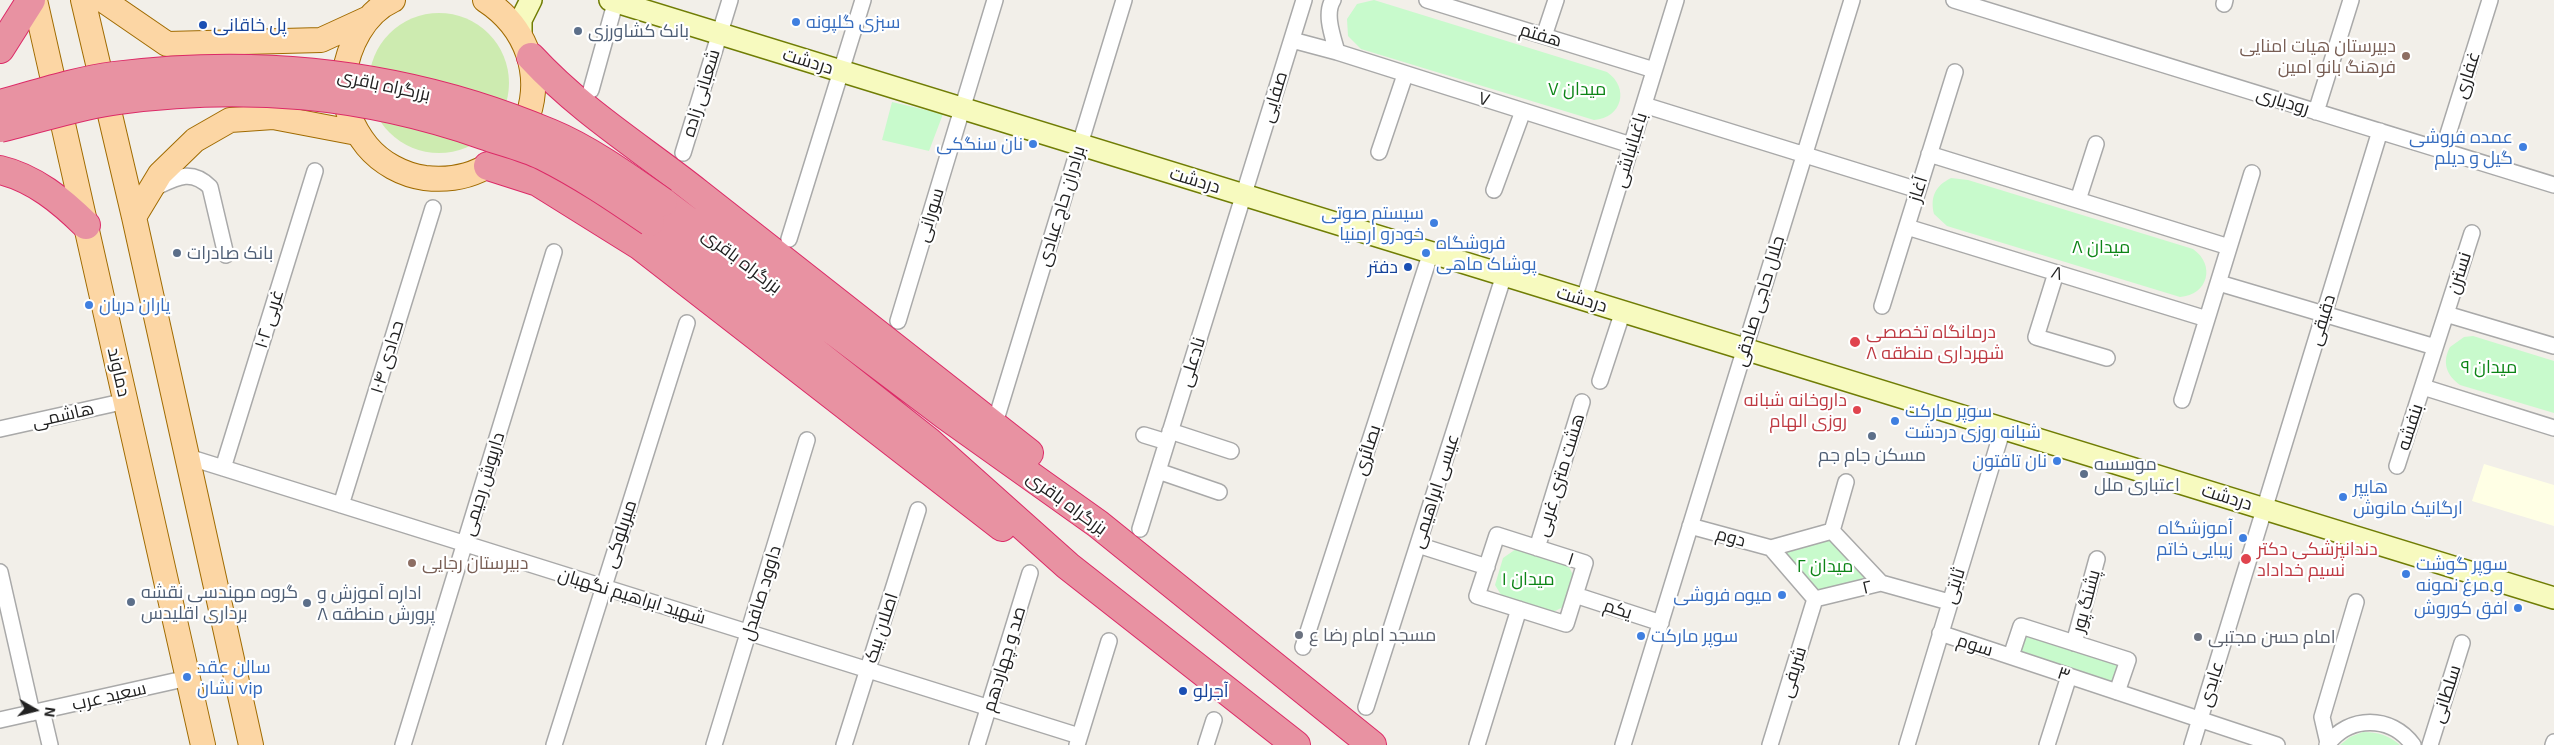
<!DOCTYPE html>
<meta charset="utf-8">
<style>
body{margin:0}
#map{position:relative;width:2554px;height:745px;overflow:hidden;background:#f2efe9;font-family:"Exo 2",sans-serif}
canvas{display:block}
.north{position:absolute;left:10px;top:685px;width:50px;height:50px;-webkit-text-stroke:4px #fff;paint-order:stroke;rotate:98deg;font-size:14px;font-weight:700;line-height:20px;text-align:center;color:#222}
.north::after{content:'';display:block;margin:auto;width:18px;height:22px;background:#222;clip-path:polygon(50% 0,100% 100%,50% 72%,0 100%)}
</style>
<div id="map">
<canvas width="2554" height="745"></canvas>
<div class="north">N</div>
</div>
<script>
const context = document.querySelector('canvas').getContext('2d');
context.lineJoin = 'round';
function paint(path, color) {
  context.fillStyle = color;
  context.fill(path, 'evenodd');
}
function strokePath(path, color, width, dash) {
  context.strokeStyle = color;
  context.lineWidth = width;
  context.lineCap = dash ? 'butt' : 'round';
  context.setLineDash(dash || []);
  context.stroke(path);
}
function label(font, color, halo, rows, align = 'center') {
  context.font = font + ' "Exo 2",Cairo,sans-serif';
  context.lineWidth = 4.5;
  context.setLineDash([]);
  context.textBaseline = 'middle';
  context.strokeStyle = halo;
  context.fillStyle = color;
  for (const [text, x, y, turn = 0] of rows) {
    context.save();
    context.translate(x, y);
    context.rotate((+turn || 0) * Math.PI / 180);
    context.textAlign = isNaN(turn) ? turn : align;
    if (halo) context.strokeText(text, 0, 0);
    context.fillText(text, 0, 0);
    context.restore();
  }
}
const education = new Path2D(`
 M2484,464l70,21v41l-82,-25z`);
const grass = new Path2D(`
 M369 83a70 70 0 1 1 140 0a70 70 0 1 1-140 0Z`);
const park = new Path2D(`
 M1374,0l233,72c23,16 15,46 -13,48l-233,-71 -13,-13 -1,-17 10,-15z
 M892,102l51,12 -14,37 -47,-11z
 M1951,178l17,2 225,69c23,16 15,46 -13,48l-233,-71 -13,-12c-4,-17 1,-28 17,-36z
 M2473,336l81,25v52l-94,-28c-14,-10 -18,-23 -10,-38l14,-10z
 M1830,540l36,38 -49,14 -33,-39z
 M1516,549l52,16 6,12 -9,29 -12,6 -50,-14 -8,-13 8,-27z
 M2025,633l96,31 -7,21 -96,-30z
 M2363,732c15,0 25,3 37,13h-60l10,-8z`);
const street = new Path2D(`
 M1333,0c-9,14 0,37 4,52l294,93
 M1427,0l227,70
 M1954,0l600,185
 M2224,4l1,-4
 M1544,36l12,-36
 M1292,40l45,12
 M591,90l25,-90
 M1644,105l274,85
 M2316,112l35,-112
 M2443,150l47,-150
 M1379,152l26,-77
 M683,153l47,-153
 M1929,154l300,93
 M152,189c22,-10 38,-22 58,-2l16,68
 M1494,190l29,-79
 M2078,200l18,-56
 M1907,227l300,92
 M789,239l74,-239
 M2056,273l-20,64 71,21
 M2219,283l216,64
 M1584,299l92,-299
 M1882,306l73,-234
 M2446,314l108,32
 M898,321l97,-321
 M1600,381l23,-70
 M2423,387l131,41
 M2182,400l70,-227
 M998,413l126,-413
 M0,429l126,-28
 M1170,431l61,20
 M1144,435l23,7
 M185,456l894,280
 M2397,466l75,-233
 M223,468l92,-297
 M1158,471l61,21
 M341,505l92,-297
 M1690,526l81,22
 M1140,529l164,-529
 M1832,531l49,52
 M1832,531l14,-49
 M1497,535l88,28 -19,61 -89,-28z
 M1418,545l69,22
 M1537,548l45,-146
 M1771,548l44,51
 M1771,548l61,-17
 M0,572l32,141
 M1575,595l86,28
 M1815,599l66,-16 68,19
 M1940,633l337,112
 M2074,643l23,-84
 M1303,647l128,-395
 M2011,656l10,-30 107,34 -11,32
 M1366,707l138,-432
 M42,711l8,34
 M0,720l188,-42
 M2328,743l-6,-26 34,-115
 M403,745l151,-493
 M554,745l133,-422
 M714,745l93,-305
 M844,745l74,-235
 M977,745l53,-172
 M1077,745l32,-104
 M1206,745l8,-25
 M1477,745l42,-136
 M1623,745l229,-745
 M1770,745l45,-146
 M1907,745l96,-317
 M2047,745l22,-69
 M2192,745l188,-614
 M2327,745c22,-30 64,-30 86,0
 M2430,745l32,-102
 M2553,745l1,-3`);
const secondary = new Path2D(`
 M610,0l1944,598
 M521,34v-14l10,-20`);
const primary = new Path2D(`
 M35,0l168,745
 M83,0l51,217 117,528
 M103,0l64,44 154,-4 48,-22
 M393,0c-29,13 -45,47 -49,76 -2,26 7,50 23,70 14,17 36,29 58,32 106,12 149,-120 60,-178
 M134,217l26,-43 35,-34 35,-20 43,-3 84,16`);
const highway = new Path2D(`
 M0,49l31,-49
 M531,57c51,55 109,90 167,136 111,86 221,173 331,260
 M488,166l50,16 101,63 363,282
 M0,170c34,8 62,31 86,55
 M663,202l282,213 153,109 274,221
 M650,222l278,219 140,125 228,179`);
const highwayBridge = new Path2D(`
 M0,104c37,-10 76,-23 114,-28 151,-19 296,-2 436,57 39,16 79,45 113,69
 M0,128c39,-9 78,-23 118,-28 126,-17 245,-7 365,35 20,7 42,12 60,21 38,19 72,42 107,66`);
const markers = [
 [796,22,5,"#3f7fe0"],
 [203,25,5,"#1a4fb4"],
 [578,31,5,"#5c6f8a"],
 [2406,56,5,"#8d6e63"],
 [1033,144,5,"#3f7fe0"],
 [2523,147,5,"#3f7fe0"],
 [1434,223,5,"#3f7fe0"],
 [177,253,5,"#5c6f8a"],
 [1426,253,5,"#3f7fe0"],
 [1408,267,5,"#1a4fb4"],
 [89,305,5,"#3f7fe0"],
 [1855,342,6,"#e0444e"],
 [1857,410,5,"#e0444e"],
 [1895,421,5,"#3f7fe0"],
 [1872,436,5,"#5c6f8a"],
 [2057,461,5,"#3f7fe0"],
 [2084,474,5,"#5c6f8a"],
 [2343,497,5,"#3f7fe0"],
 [2243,538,5,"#3f7fe0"],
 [2246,559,6,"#e0444e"],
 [412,563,5,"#8d6e63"],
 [2406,574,5,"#3f7fe0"],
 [1782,595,5,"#3f7fe0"],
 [131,602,5,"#5c6f8a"],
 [307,603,5,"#5c6f8a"],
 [2518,608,5,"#3f7fe0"],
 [1299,635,5,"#6b7280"],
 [1641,636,5,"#3f7fe0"],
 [2198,637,5,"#6b7280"],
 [187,677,5,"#3f7fe0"],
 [1183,691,5,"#1a4fb4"]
];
const shopNames = [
 ["سبزی گلپونه",806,22],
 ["عمده فروشی",2513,137,"right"],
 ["گیل و دیلم",2513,158,"right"],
 ["نان سنگکی",1023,144,"right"],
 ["سیستم صوتی",1424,213,"right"],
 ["خودرو ارمنیا",1424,234,"right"],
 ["فروشگاه",1436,243],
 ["پوشاک ماهی",1436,264],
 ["یاران دریان",99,305],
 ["سوپر مارکت",1905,411],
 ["شبانه روزی دردشت",1905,432],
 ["نان تافتون",2047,461,"right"],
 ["هایپر",2353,487],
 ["ارگانیک مانوش",2353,508],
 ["آموزشگاه",2233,528,"right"],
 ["زیبایی خاتم",2233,549,"right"],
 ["سوپر گوشت",2416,564],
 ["و مرغ نمونه",2416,585],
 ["میوه فروشی",1772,595,"right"],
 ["افق کوروش",2508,608,"right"],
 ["سوپر مارکت",1651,636],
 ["سالن عقد",197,667],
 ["نشان vip",197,688]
];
const transitNames = [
 ["پل خاقانی",213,25],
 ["دفتر",1398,267,"right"],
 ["آجرلو",1193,691]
];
const serviceNames = [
 ["بانک کشاورزی",588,31],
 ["بانک صادرات",187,253],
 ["مسکن جام جم",1872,455,"center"],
 ["موسسه",2094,464],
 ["اعتباری ملل",2094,485],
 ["گروه مهندسی نقشه",141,592],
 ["برداری اقلیدس",141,613],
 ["اداره آموزش و",317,593],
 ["پرورش منطقه ۸",317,614]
];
const streetNames = [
 ["هفتم",1541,35,17],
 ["دردشت",808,61,17],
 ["غفاری",2467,75,-72],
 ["بزرگراه باقری",384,85,12],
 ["شعبانی زاده",701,93,-73],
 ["صفایی",1274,97,-73],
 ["۷",1484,99,17],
 ["رودباری",2283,101,17],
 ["باغبانباشی",1630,150,-73],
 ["دردشت",1195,180,17],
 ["آغاز",1918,189,-73],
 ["برادران حاج عبادی",1061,206,-73],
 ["سورانی",930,215,-73],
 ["بزرگراه باقری",742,261,37],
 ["۸",2057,273,17],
 ["نسترن",2459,273,-72],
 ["دردشت",1582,299,17],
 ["جلال حاجی صادقی",1759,301,-73],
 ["۱۰۲ غربی",269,319,-73],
 ["دقیقی",2322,320,-73],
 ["حدادی ۱۰۴",387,357,-73],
 ["نادعلی",1192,362,-73],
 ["دماوند",119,372,77],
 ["هاشمی",63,415,-13],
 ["بنفشه",2410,427,-72],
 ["بصائری",1367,450,-72],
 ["هشت متری غربی",1560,475,-73],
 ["داریوش رحیمی",483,484,-73],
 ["عیسی ابراهیمی",1435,491,-72],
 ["دردشت",2227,497,17],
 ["بزرگراه باقری",1067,503,36],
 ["میربلوکی",620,534,-72],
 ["دوم",1731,537,16],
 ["۱",1571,559,18],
 ["ثابتی",1954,586,-73],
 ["۲",1867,587,-13],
 ["داوود صافدل",761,593,-73],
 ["شهید ابراهیم نگهبان",632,596,17],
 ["پشنگ پور",2086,601,-75],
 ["یکم",1618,609,18],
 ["اصلان بیک",881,628,-72],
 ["سوم",1975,645,18],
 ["صد و چهاردهم",1004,659,-73],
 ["شریفی",1793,672,-73],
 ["۳",2064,674,18],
 ["عابدی",2211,684,-73],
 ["سلطانی",2446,694,-72],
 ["سعید عرب",109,696,-13]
];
const educationNames = [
 ["دبیرستان هیات امنایی",2396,46],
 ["فرهنگ بانو امین",2396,67],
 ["دبیرستان رجایی",422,563,"left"]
];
const parkNames = [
 ["میدان ۷",1577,89],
 ["میدان ۸",2101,247],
 ["میدان ۹",2489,367],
 ["میدان ۲",1825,566],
 ["میدان ۱",1528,579]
];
const healthNames = [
 ["درمانگاه تخصصی",1866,332],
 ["شهرداری منطقه ۸",1866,353],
 ["داروخانه شبانه",1847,400,"right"],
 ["روزی الهام",1847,421,"right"],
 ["دندانپزشکی دکتر",2257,549],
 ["نسیم خداداد",2257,570]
];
const worshipNames = [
 ["مسجد امام رضا ع",1309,635],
 ["امام حسن مجتبی",2208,637]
];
paint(education, '#ffffe5');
paint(grass, '#cdebb0');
paint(park, '#c8facc');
strokePath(street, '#a9a9a9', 18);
strokePath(secondary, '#707d05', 24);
strokePath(primary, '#a06b00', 26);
strokePath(highway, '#dc2a67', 30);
strokePath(street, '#fff', 15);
strokePath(secondary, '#f7fabf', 21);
strokePath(primary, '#fcd6a4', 24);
strokePath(highway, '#e892a2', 28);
strokePath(highwayBridge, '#dc2a67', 30, []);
strokePath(highwayBridge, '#e892a2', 28);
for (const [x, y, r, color] of markers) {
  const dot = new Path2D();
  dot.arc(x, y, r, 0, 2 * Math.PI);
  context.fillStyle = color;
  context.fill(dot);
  strokePath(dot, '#fff', 2);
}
label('18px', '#366cbe', '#fff', shopNames, 'left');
label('18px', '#164399', '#fff', transitNames, 'left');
label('18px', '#4e5e75', '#fff', serviceNames, 'left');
label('18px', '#222', '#fff', streetNames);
label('18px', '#785e54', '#fff', educationNames, 'right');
label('18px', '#0c8416', '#fff', parkNames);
label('18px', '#be3a42', '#fff', healthNames, 'left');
label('18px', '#5b616d', '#fff', worshipNames, 'left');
</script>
